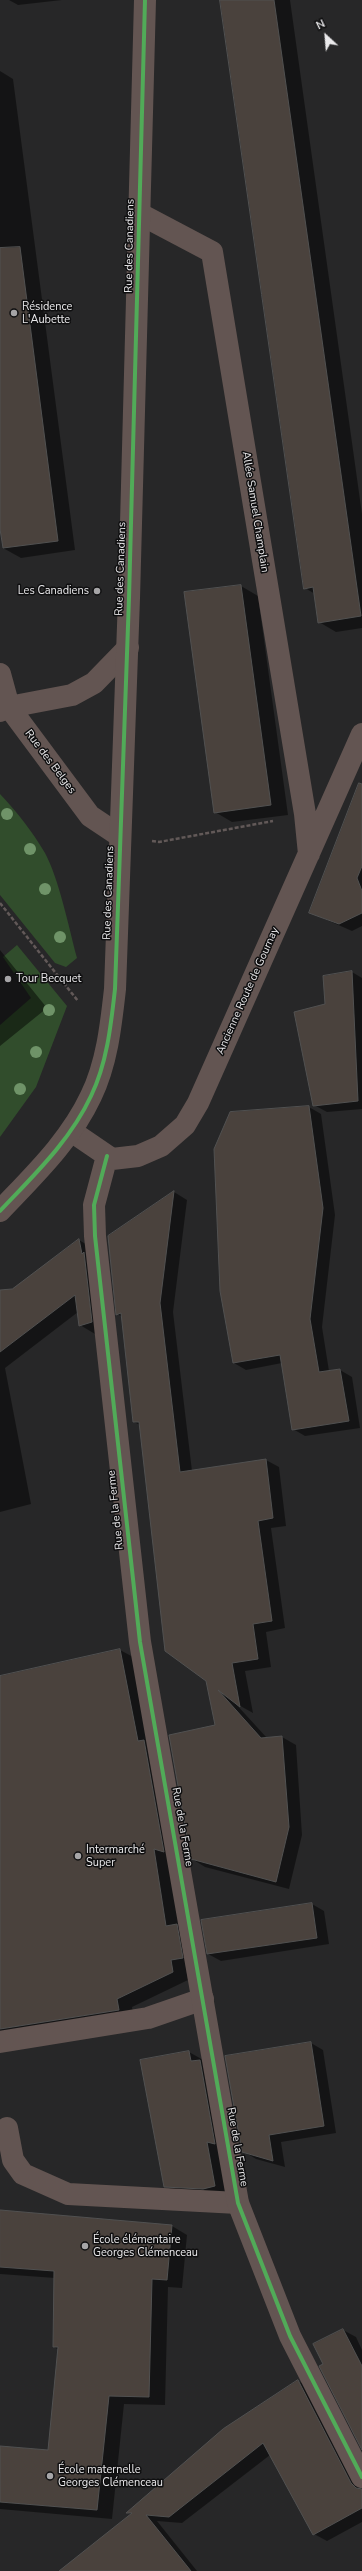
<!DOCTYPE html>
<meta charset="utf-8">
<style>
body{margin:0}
#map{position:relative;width:362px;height:2571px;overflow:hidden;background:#272728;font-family:"Nunito Sans",sans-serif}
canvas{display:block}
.north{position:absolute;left:306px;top:16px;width:40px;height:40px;-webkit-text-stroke:3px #0f0f10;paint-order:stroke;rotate:334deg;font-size:11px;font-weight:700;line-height:16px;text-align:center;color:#eae9eb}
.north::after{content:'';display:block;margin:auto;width:14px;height:18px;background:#eae9eb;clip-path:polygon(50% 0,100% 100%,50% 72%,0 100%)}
</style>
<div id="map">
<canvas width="362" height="2571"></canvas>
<div class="north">N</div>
</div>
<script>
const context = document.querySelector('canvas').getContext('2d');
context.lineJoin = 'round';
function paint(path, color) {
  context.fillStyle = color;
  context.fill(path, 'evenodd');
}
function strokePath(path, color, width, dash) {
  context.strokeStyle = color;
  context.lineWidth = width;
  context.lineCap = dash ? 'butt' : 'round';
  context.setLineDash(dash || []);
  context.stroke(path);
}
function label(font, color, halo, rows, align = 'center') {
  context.font = font + ' "Nunito Sans",sans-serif';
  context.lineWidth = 3;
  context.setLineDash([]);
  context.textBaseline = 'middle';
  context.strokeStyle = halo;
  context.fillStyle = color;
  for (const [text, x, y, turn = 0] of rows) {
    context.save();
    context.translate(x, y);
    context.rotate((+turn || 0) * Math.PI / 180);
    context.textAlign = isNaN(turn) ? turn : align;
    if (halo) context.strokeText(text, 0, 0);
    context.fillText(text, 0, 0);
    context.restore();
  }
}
const green = new Path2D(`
 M0,794c17,18 32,37 45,59 14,26 24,75 32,105l-11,9 -11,-4 -55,-68z
 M17,945l50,61 -31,81 -36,50v-112l31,-27 -28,-41z`);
const shadow = new Path2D(`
 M9,0h53l-44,5z
 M221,0h69l72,514v114l-26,4 -17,-10 -4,-28 -10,-6z
 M0,71l13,8 62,471 -54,8 -18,-10 -3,-27z
 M241,586l17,10 30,219 -56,7 -17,-10z
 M362,828v98l-10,5 -41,-18z
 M0,950l47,58 -47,38z
 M352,972l10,6v131l-35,3 -13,-7 12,-100 -2,-29z
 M309,1107l12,7 14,101 -13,112 7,44 11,-1 12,7 8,51 -55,8 -12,-7 -11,-66 -36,7 -12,-7z
 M174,1192l13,8 -14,112 19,159 74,-11 13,7 7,59 -15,2 14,100 -19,4 5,35 -26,4 8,42 -18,-10 32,35 15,-1 14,8 6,90 -13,54 -84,-22 -13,-8 24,-133 -9,-45 -67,-256 -6,-3 -11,-105 -6,-3 -8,-77z
 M79,1240l15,9 1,85 -15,-9 -2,-13 -73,56 26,136 -31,8v-213z
 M120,1650l15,8 53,322 -56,27 2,11 -134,22v-363z
 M312,1904l12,7 5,33 -108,17 -13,-7z
 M311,2043l12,7 13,83 -55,9 4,25 -29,-8 -13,-8z
 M189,2052l16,9 26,134h-50l-16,-9z
 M0,2212l172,14 15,9 -5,53 -14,-1 -3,118 -41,-1 -12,115 -112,-10v-62l48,5 11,-102 -5,-3 1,-69 -55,-4z
 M343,2330l13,7 6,13v97l-38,-83z
 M298,2381l13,7 51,100v34l-35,19 -13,-7 -44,-79 -88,68 -25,-2 40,50h-136l71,-56 -4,-2z`);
const building = new Path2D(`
 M220,0h54l87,616 -43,7 -5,-36 -9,2z
 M20,247l38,294 -55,7 -3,-19v-281z
 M241,585l30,220 -57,8 -30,-221z
 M359,783l3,1v82l-5,12 5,13v22l-23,11 -30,-11z
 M352,971l6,130 -45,5 -19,-94 31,-8 -2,-28z
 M309,1106l14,102 -13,111 9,53 21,-3 9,52 -57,9 -12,-75 -47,8 -13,-72 -6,-142 16,-37z
 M174,1191l-14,112 20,169 86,-13 7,59 -15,3 14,100 -19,3 5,35 -26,4 8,44 -22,-17 43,48 21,-2 7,91 -13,55 -85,-23 -22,-124 46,-10 -9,-44 -41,-30 -26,-229h-6l-12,-109 -5,2 -8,-79z
 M79,1239l3,15 2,-2 8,70 -13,4 -4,-31 -75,57v-62l12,-1z
 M120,1649l18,92 6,-1 20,112 -10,-3 12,77 11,-2 6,34 -12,2 2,12 -56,27 2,11 -119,19v-353z
 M312,1903l5,35 -110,16 -6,-34z
 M311,2042l13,84 -55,9 4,26 -31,-9 -17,-96z
 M189,2051l2,10 9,-1 15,84 -8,-2 8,44 -12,3 -39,-2 -24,-127z
 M0,2210l172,15 -5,55 -15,-1 -3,118 -40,-1 -12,114 -97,-8v-56l48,4 10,-103h-5l1,-76 -54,-4z
 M343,2329l19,37v84l-43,-84 4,-2 -10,-20z
 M298,2380l53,103 5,5 6,1v19l-49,27 -50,-92 -94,74 -23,-2 45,56h-132l73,-58h-6l97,-84z`);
const path = new Path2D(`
 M152,841l7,1 114,-21
 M0,903l78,98`);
const service = new Path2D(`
 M0,2042l148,-24 55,-19
 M7,2128l6,32 10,14 45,20 170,9`);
const minor = new Path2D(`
 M140,214l72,38 93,562 4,40
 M0,674l9,33 81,109 30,20
 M0,711l9,-4 63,-12 22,-12 34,-35
 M71,1131l41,28 26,-3 23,-10 24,-21 13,-22 164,-369
 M107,1156l-13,49 1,31 45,406 98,561 52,133 72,141`);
const tertiary = new Path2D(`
 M0,1211c34,-36 70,-70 91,-115 16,-33 20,-71 24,-107l14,-391 16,-598`);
const cycleway = new Path2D(`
 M107,1156l-13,49 1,31 45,406 98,561 52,133 72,141
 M0,1211c34,-36 70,-70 91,-115 16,-33 20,-71 24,-107l14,-391 16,-598`);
const trees = [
 [7,814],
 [30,849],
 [45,889],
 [60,937],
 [49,1010],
 [36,1052],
 [20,1089]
];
const markers = [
 [14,313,4,"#a6a5a7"],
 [97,591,4,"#a6a5a7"],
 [8,979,4,"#a6a5a7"],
 [78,1856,4,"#a6a5a7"],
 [85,2246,4,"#a6a5a7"],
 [50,2476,4,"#a6a5a7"]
];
const streetNames = [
 ["Rue des Canadiens",130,246,-89],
 ["Allée Samuel Champlain",255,512,81],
 ["Rue des Canadiens",121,569,-88],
 ["Rue des Belges",50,762,53],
 ["Rue des Canadiens",109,893,-88],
 ["Ancienne Route de Gournay",248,991,-66],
 ["Rue de la Ferme",116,1510,-96],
 ["Rue de la Ferme",182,1827,80],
 ["Rue de la Ferme",237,2147,80]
];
const poiNames = [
 ["Résidence",22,307],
 ["L'Aubette",22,320],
 ["Les Canadiens",89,591,"right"],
 ["Tour Becquet",16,979],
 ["Intermarché",86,1850],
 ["Super",86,1863],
 ["École élémentaire",93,2240],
 ["Georges Clémenceau",93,2253],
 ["École maternelle",58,2470],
 ["Georges Clémenceau",58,2483]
];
paint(green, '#314d2c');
paint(shadow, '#0007');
paint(building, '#4a423d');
strokePath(building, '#515151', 1);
strokePath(path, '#625958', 2.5, [4, 2]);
strokePath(service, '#635552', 22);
strokePath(minor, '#635552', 22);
strokePath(tertiary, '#635552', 22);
strokePath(cycleway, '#51ab58', 4);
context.fillStyle = '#6f9368';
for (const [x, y] of trees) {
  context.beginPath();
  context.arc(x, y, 6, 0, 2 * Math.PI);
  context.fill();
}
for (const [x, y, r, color] of markers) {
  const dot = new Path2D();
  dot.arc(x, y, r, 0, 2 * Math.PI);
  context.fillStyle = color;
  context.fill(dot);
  strokePath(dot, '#0f0f10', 1.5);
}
label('11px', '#eae9eb', '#0f0f10', streetNames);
label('11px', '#eae9eb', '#0f0f10', poiNames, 'left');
</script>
